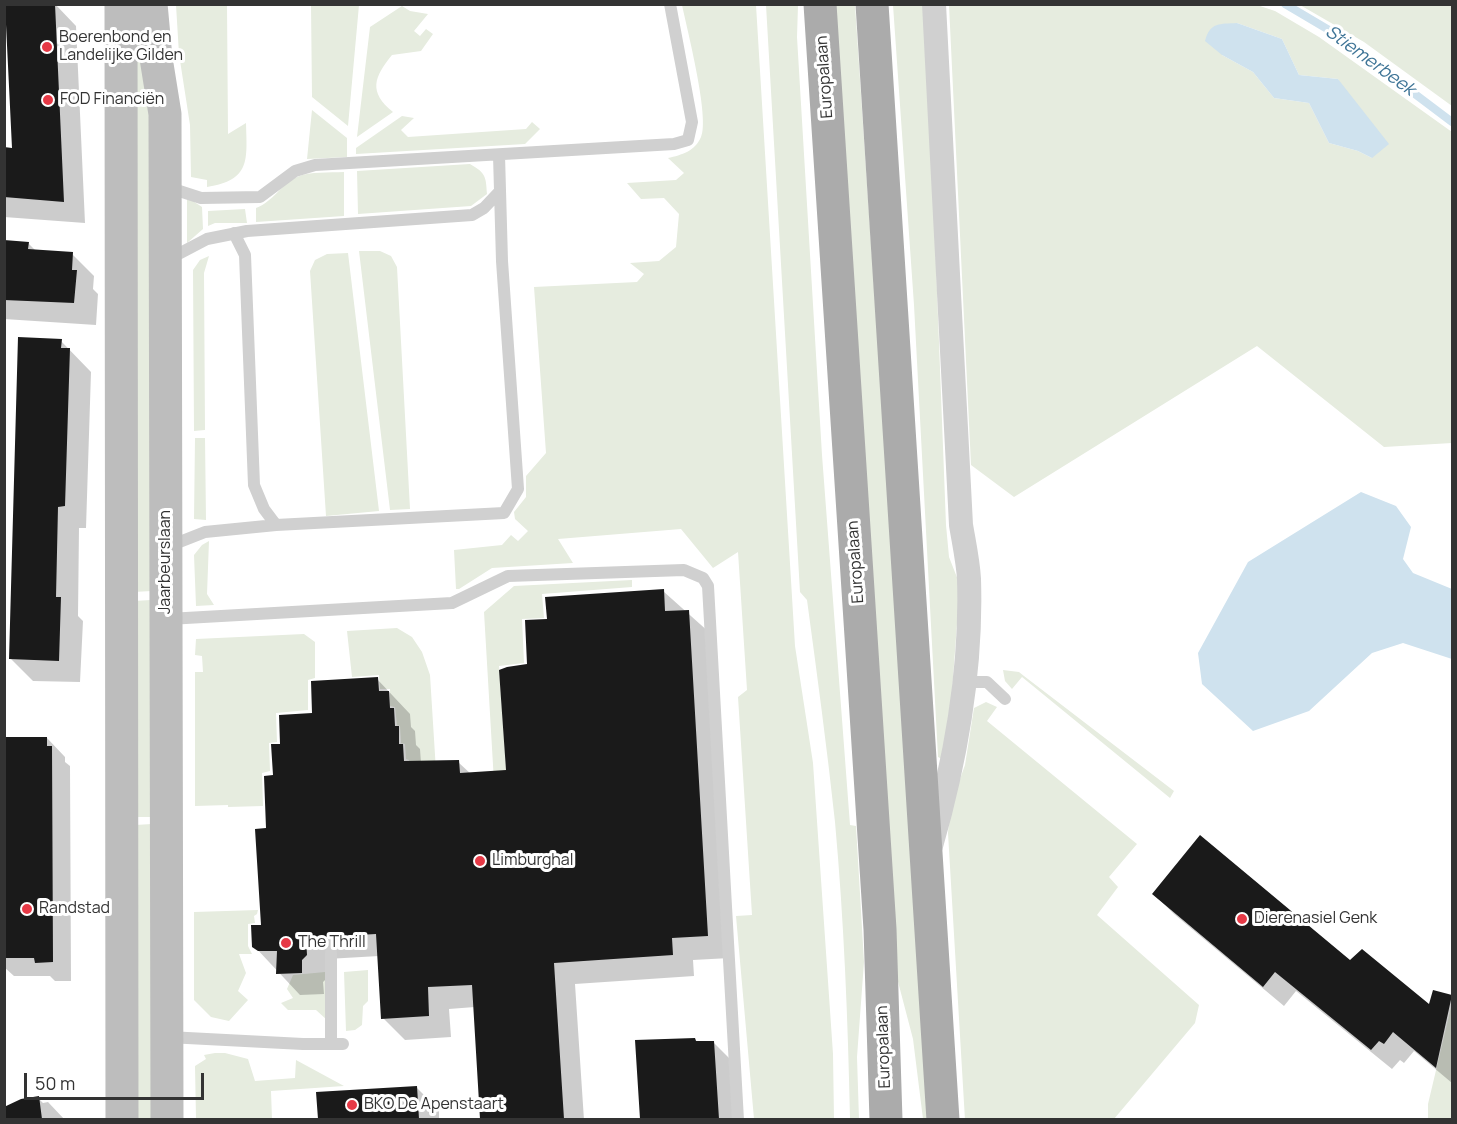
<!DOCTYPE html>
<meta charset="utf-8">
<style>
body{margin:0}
#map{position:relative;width:1457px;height:1124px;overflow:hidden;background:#fff;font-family:Manrope,sans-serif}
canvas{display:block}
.frame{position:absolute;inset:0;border:6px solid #333;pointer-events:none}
.scale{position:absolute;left:24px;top:1073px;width:180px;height:27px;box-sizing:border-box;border:3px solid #333;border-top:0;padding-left:8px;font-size:18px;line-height:21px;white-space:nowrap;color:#333;-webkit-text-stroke:4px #fff;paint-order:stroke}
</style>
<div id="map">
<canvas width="1457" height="1124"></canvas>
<div class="frame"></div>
<div class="scale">50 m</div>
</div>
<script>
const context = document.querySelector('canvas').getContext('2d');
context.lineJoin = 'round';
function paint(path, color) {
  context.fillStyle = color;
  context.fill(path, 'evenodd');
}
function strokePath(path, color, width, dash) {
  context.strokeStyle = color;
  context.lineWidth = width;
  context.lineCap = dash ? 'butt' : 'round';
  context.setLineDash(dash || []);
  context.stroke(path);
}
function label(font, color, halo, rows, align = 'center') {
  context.font = font + ' Manrope,sans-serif';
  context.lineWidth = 6;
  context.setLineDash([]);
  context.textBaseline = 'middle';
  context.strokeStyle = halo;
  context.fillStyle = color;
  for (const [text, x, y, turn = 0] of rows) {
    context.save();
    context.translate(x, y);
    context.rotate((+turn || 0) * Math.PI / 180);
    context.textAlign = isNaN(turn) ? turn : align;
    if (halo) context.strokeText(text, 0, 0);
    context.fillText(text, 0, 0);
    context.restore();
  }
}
const green = new Path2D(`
 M176,5h51l1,129 18,-11c1,37 5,57 -39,64v-7l-16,-3 -1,-52 -11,-71z
 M311,5h48l-11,121 -36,-29z
 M682,5h74l39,641 18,117 20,291 1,65h-80l-18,-203 16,-1 -14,-218 9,-7 -9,-138 -25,16 -32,-39 -123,10 15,24 -81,5 -33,21h-3l-2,-39 48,-5 9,-10 7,6 10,-10 -13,-12 -1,-7 12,-15v-21l20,-23 -12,-166 103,-5 7,-8 -14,-11 29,-2 17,-14 3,-33 -15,-16 -23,1 -14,-16 49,-3 8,-7 -16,-15c14,-3 27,-7 33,-21 9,-19 -14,-108 -19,-132z
 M766,5h32l-1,32 25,418 28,370 6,1 8,136 -7,95 2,62h-9c-2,-98 -6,-198 -15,-297 -8,-74 -18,-148 -28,-222l-7,-8z
 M834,5h21l75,1114h-7l-10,-80 -17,-65z
 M893,5h32l2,25 19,495 3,32 9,23 1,16 -7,96 -10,67 -4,-2 -24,-452z
 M949,5h308l18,6 44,26 133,95v311l-68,4 -127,-101 -243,151 -43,-32zM1237,23l45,16 17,36 39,4 34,79 -14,-7 -29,-8 -20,-40 -35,-5 -21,-26 -31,-17z
 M1300,5h152v101l-88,-64z
 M402,6l8,5 18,3 -14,17 6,5 6,-7 7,5 -12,17 -29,4c-18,22 -24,37 1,57l-36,25 13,-110z
 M143,8l7,118 2,465 -19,1 -4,-583z
 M312,110l35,28v19l-40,2z
 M402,116l12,2 -13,12 7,7 118,-8 6,-7 8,7 -15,15 -169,10v-6z
 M470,164c16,9 16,13 17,30l-16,12 -113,8 -1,-43z
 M344,172v44l-88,6v-14c17,-6 25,-24 41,-31 14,-6 32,-4 47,-5z
 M187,197l15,10 1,22 -16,14z
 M245,209l2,14h-32l-7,3v-15z
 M359,251h21l11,5 6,11 13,242 -20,1z
 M348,253l31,258 -53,5 -16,-245 5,-11 12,-6z
 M209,256l-5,17 1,157 -11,1 -1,-161 7,-10z
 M195,438h10l1,82 -12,-1z
 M209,541l-2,53 7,11 -18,1 -2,-51 8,-10z
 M632,580v7l-90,7 2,24 -22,1 2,44 -25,3 8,116h-13l-10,-170 30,-26z
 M151,600v217h-16l-1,-216z
 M397,628l15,9 10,15 8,23 7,112 -27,-9 -1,-18 -3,-1 -1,-15 -4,-1 -1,-17 -3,-1 -2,-18 -5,-1v-17h-10l-1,-14 -27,2 -5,-46z
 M304,634l11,8v36l-7,2v30l-32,3 1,29 -8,1 1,28 -8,2 1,33 -35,1v-2l-33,1v-134h8l-1,-16 -7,-1 1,-16z
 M1003,670l16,2 5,4 150,115 -4,7 -148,-121 -10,12 -7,-8z
 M986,702l11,5 -10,14 150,123 -28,33 9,10 -21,28 102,90 -4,18 -81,96 -149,1 -17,-287 2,-26 15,-42 9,-57z
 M152,824l8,295h-32l7,-294z
 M258,910l-1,4 -3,2 1,7 -7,1v22l4,8h-13l7,19 -8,18 10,9 -19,21 -18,-4 -17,-17v-88z
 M368,970v31l-5,5 -1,19 -7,5 -9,1 -2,-59z
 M325,972l2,48 -11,-10h-28l-7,-7 12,-5 -6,-9 6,-14z
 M1452,1003v116h-24v-15z
 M215,1053h10l23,6 7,22 40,-3 1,-18 48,26 -73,5 1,28h-76l-1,-53 11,-7 -2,-4z`);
const water = new Path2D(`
 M1237,23l45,16 17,36 39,4 51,65 -17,14 -14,-7 -29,-8 -20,-40 -35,-5 -21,-26 -31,-17 -17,-14c5,-19 15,-17 32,-18z
 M1361,492l35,14 15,21 -8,32 10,14 39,16v70l-49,-16 -31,10 -63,58 -56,20 -51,-47 -4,-31 50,-91z`);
const shadow = new Path2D(`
 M55,4l21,22 9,197 -81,-6v-68h9z
 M4,242l24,1 8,8 36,3 22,22 -1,13 5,5 -2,31 -92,-6z
 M61,341l30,31 -5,156h-7l-1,88 5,5 -3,61 -47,-1 -22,-22z
 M663,591l47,42 20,325 -37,2 1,16 -119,8 9,136h-103l-6,-113 -26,2 2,28 -46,3 -22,-22 -4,-62 -52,3 1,18 -5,5 1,12 -24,1 -46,-49 8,-19 6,-98 7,-53 7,-31 32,-31 63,-35 33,35 1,13 4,4 1,14 4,4 1,14 37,-1 13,12 36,-3 22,-106 20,-45z
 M47,738l18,19v5l5,4 1,215h-16l-5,-5h-36l-10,-9v-228z
 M1154,894l197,68 79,45 4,-15 18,5v86l-38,-32 -10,12 -4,-3 -8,9 -96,-78 -12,15 -110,-92z
 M695,1039l3,4 15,-1 22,22 4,56h-98l-4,-78z
 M417,1088l22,22v10h-120l-1,-27z
 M38,1098l5,5 5,-1 17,18h-61v-9z`);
const stream = new Path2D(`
 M1285,4l49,29 118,89`);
const building = new Path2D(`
 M5,4h50l9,198 -60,-5v-50l8,1z
 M4,240l25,2 -1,7 45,3 -1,18h5l-3,33 -70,-3z
 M18,337l44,2 -1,9h9l-5,158 -7,1 -2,90h5l-2,64 -50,-2z
 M664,589l1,22 24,-1 19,326 -36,2 1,17 -119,8 10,156h-84l-8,-134 -44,2 1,29 -48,3 -5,-85 -70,4 1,17 -5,5v13l-26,1 1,-23h-19l-6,-4 -1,-22h10l-6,-96 11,-1 -2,-52 9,-1 -2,-31h9l-1,-29 33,-2 -1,-32 67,-4 1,14h10l1,17h4l1,18h4v18h4l1,17 55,-1 1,13 46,-3 -7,-100 8,-3 20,-3 -2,-44 22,-1 -2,-22z
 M4,737h43v9h5l1,216 -18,1 -1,-5h-30z
 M1200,835l150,125 12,-11 67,55 4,-14 19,5 -16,73 -43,-36 -9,12 -5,-3 -8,9 -96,-78 -12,15 -111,-93z
 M695,1038l1,3h18l5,78h-79l-5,-79z
 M417,1086l2,33h-101l-2,-27z
 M39,1096l3,23h-38v-12l17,-8z`);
const lane = new Path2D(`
 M167,187l34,11 59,-1 35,-26 20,-6 359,-21 14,-4 4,-18 -22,-118
 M234,233l11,22 9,230 10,24 12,16
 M167,260l40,-21 40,-8 225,-16 12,-7 16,-17
 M169,550l8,-7 28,-11 71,-7 228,-12 14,-24 -16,-228 -3,-106
 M168,619l284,-16 56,-27 176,-6 19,8 5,8 30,534
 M963,682h24l18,17
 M168,1037l135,7h40
 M331,1044v-91`);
const street = new Path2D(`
 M931,846c25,-87 41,-176 38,-267 -1,-18 -5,-36 -8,-54l-27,-521`);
const secondary = new Path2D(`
 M121,4l1,1116
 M151,4l5,54 9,56 2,1006`);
const primary = new Path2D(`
 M820,4l60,925 6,191
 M872,4l71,1116`);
const markers = [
 [47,47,6,"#e63946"],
 [48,100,6,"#e63946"],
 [480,861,6,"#e63946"],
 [27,909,6,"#e63946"],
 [1242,919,6,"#e63946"],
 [286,943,6,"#e63946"],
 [352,1105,6,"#e63946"]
];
const poiNames = [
 ["Boerenbond en",59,38],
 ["Landelijke Gilden",59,56],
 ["FOD Financiën",60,100],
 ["Limburghal",492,861],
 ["Randstad",39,909],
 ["Dierenasiel Genk",1254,919],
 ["The Thrill",298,943],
 ["BKO De Apenstaart",364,1105]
];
const streetNames = [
 ["Europalaan",825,77,-94],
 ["Jaarbeurslaan",166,562,-90],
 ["Europalaan",856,562,-94],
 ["Europalaan",884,1047,-92]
];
const waterNames = [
 ["Stiemerbeek",1370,61,36]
];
paint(green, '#e6ecdf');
paint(water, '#cfe2ee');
paint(shadow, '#0003');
strokePath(stream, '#cfe2ee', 8);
paint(building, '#1a1a1a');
strokePath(lane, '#d0d0d0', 12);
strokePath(street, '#d0d0d0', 24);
strokePath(secondary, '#bdbdbd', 33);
strokePath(primary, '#ababab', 33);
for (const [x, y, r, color] of markers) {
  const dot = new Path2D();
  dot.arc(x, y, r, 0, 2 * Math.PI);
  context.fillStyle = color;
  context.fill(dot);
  strokePath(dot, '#fff', 2);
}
label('16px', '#333', '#fff', poiNames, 'left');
label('16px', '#333', '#fff', streetNames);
label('italic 18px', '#3f7597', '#fff', waterNames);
</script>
